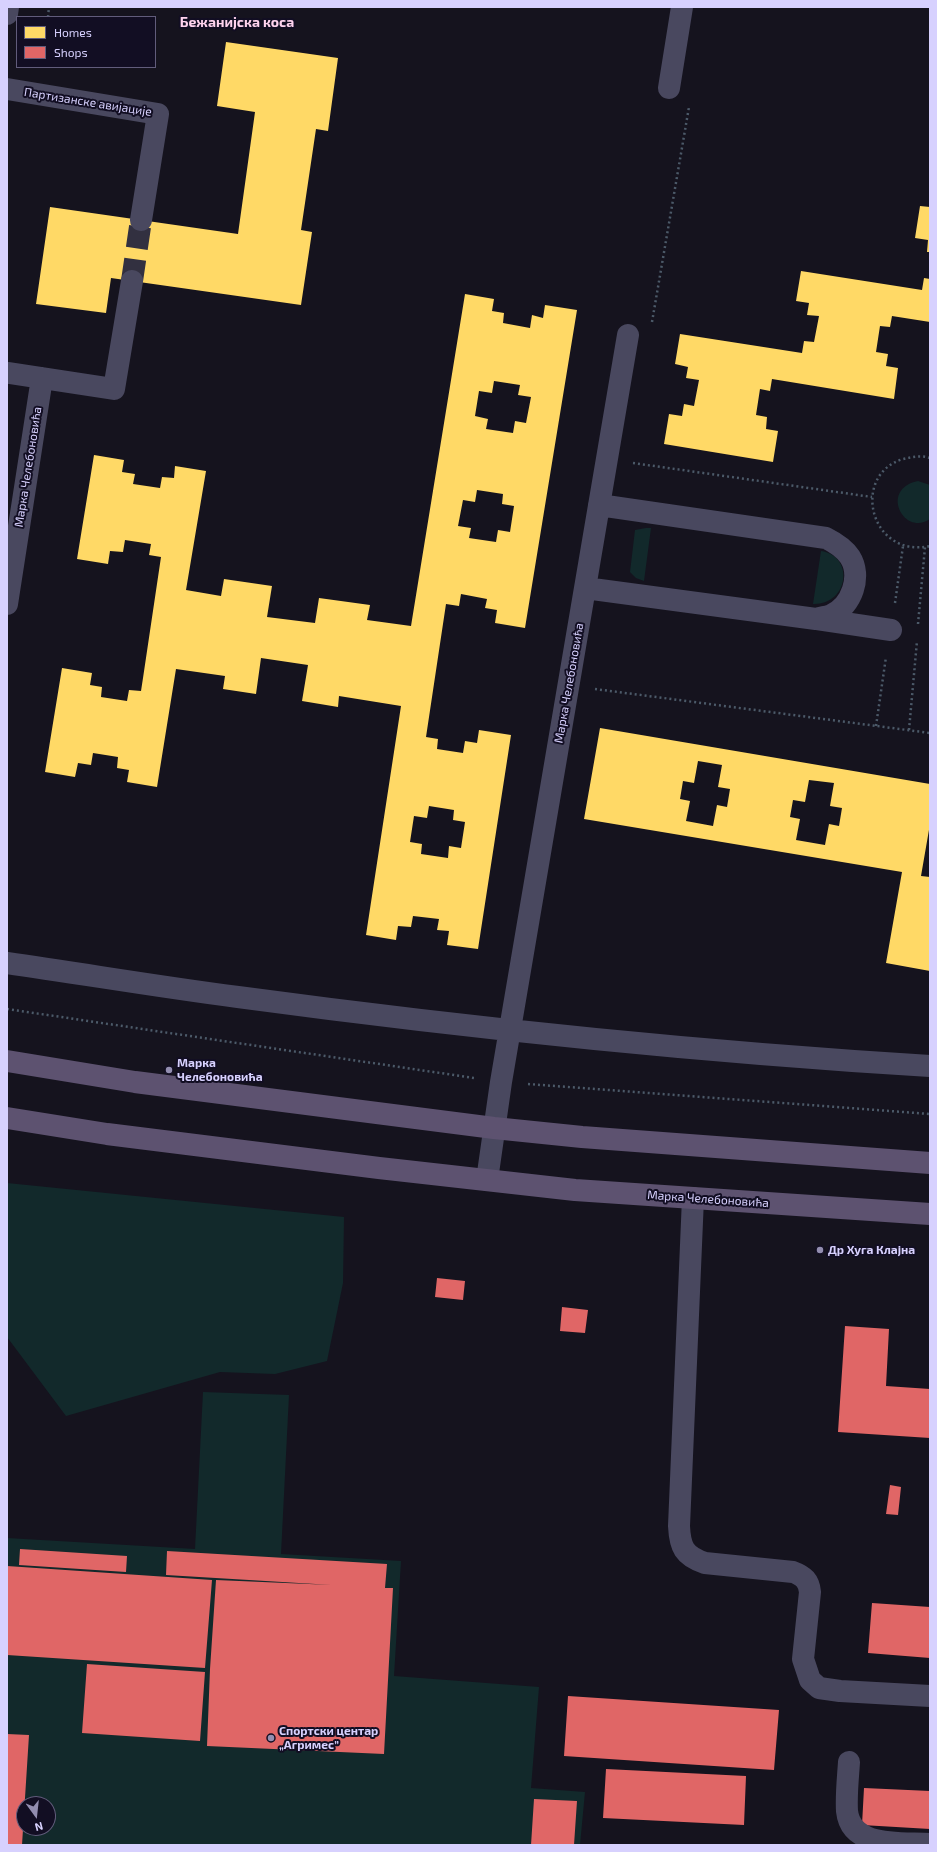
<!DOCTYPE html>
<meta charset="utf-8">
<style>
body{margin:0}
#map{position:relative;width:937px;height:1852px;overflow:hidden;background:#15131e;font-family:"Exo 2",sans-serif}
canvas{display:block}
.frame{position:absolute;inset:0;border:8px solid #d7d1fe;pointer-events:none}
.legend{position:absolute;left:16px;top:16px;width:140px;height:52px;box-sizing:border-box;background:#120e23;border:1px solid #615c7b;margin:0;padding:5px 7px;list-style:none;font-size:12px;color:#d7d1fe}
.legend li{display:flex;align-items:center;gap:8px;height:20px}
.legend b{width:20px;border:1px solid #615c7b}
.north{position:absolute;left:16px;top:1796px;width:40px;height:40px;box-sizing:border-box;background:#120e23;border:1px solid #615c7b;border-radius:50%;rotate:165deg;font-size:11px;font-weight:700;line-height:16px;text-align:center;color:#d7d1fe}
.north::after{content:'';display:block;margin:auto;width:14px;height:18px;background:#938eb0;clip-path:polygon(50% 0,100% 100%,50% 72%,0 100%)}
</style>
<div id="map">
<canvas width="937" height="1852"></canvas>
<div class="frame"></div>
<ul class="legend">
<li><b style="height:11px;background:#ffd966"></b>Homes</li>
<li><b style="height:11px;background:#e06666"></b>Shops</li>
</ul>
<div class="north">N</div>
</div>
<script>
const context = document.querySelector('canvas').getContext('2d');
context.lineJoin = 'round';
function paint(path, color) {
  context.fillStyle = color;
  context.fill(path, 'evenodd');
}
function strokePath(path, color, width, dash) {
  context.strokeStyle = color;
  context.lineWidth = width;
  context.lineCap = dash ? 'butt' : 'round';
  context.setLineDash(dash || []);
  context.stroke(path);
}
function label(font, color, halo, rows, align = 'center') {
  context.font = font + ' "Exo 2",sans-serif';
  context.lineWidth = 4;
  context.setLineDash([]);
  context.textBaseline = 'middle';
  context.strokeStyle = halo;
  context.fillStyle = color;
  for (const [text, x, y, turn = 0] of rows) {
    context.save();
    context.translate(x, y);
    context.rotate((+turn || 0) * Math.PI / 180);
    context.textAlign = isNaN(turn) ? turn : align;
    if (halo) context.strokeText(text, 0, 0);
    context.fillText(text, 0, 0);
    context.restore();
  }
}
const green = new Path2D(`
 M918,481l12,4v34c-26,18 -51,-30 -12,-38z
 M646,528h5l-7,53 -8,-3 -6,-6 5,-42z
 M821,551c34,5 28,54 -8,53z
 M7,1183l337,34 -1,66 -16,78 -52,13 -55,-2 -154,44 -59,-79z
 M203,1392l86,3 -8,159 120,7 -7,115 145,11 -8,101 54,4 -5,53h-573v-307l188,11zM24,1804h24v24h-24z`);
const homes = new Path2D(`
 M226,42l112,16 -10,73 -12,-2 -15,101 11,2 -11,73 -190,-27 -5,35 -70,-9 14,-97 188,27 17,-122 -38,-6z
 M920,206l10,1v45h-3l1,-12 -13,-2z
 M801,271l121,19 2,-12 6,1v43l-38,-6 -2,11 -10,-1 -4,26 12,2 -2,12 12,2 -4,31 -122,-20 -2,12 -10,-2 -4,26 11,2 -1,12 12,2 -5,31 -109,-18 5,-30 13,2 2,-12 10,2 5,-26 -13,-2 2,-11 -13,-3 5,-30 122,19 2,-12 10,1 5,-26 -12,-1 2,-12 -13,-2z
 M465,294l29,5 -2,12 12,2 -1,10 27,5 2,-13 11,3 2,-13 32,5 -52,318 -30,-5 2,-13 -12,-2 2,-9 -26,-5 -2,12 -13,-2 -20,133 12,2 -1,10 26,4 2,-12 12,2 2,-13 32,5 -33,214 -31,-4 2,-14 -12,-1 2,-11 -26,-3 -2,11 -13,-1 -2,14 -30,-5 35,-229 -62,-10 -1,11 -36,-6 6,-36 -47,-7 -5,36 -33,-5 2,-13 -49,-7 -19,118 -30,-5 2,-12 -12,-2 1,-11 -25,-4 -2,12 -13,-2 -3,14 -30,-5 17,-104 30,5 -2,12 12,2 -1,10 26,4 2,-11 12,1 2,-13 18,-121 -12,-2 2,-11 -26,-4 -2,12 -13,-1 -2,13 -31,-5 17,-104 30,5 -2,12 13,2 -2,10 27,4 2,-11 12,1 1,-12 31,5 -20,119 35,6 3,-17 48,7 -5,31 48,6 4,-25 51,7 -3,15 44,6zM494,381l26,4 -2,10 13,2 -5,26 -11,-2 -2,12 -27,-4 2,-10 -13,-3 4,-25 13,2zM477,490l26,4 -1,10 12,2 -4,26 -12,-2 -2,12 -27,-4 2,-10 -13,-2 5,-26 12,2zM429,806l25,4 -1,10 12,2 -4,26 -12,-2 -1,12 -27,-4 1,-10 -12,-2 4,-26 13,2z
 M600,728l330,56v40l-9,52 9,1v94l-44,-8 16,-91 -318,-53zM698,761l24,4 -4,22 12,2 -3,18 -10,-2 -4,21 -27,-5 4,-20 -10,-2 3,-18 11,2zM809,780l25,3 -4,23 12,2 -3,18 -10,-2 -4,21 -29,-5 4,-21 -10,-2 3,-17 12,2z`);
const shops = new Path2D(`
 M437,1278l28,3 -2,19 -28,-3z
 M562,1307l26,3 -3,23 -25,-2z
 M845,1326l44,3 -3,57 44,3v49l-92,-6z
 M890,1485l11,2 -3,28 -12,-1z
 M20,1549l107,7 -1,16 -107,-7z
 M167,1551l220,13 -2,24h8l-9,166 -177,-8 3,-77 6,-89 116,5 -166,-10z
 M7,1566l205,14 -7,88 -198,-13z
 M872,1603l58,4v51l-62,-5z
 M87,1664l118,8 -5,69 -118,-8z
 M568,1696l211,14 -5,60 -210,-14z
 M7,1734l22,1 -7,110h-15z
 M606,1769l140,7 -2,49 -141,-7z
 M864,1788l66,3v38l-68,-4z
 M534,1799l43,2 -3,44h-43z`);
const minorTunnel = new Path2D(`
 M132,281l9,-61`);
const path = new Path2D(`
 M48,17l1,-10
 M652,322l37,-215
 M930,458c-9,-3 -18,-1 -27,1 -53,16 -33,100 27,87
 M633,463l239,34
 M895,603l8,-57
 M918,624l7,-77
 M595,689l335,44
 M876,726l10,-69
 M909,730l8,-89
 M7,1009l467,69
 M528,1084l402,30`);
const minor = new Path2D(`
 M7,14l1,-7
 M669,88l13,-81
 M7,89l151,25 -17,106
 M9,373l105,16 18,-108
 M585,588l231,31c5,-2 11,-2 15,-4 21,-9 31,-39 19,-58 -6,-9 -14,-14 -24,-19l-227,-33
 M7,604l35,-226
 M817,619l74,11
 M7,963c77,11 154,24 231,34 230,31 461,55 692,69
 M487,1180l14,-98 127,-747
 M693,1198l-14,328c1,21 5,30 26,37l88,9c11,4 16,9 17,20l-7,67 7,21 9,8 21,3 90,5
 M849,1762c-1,16 -3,33 -2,49 4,38 55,31 83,33`);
const major = new Path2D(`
 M7,1061l128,21 359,46 88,9 348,26
 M7,1118l100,16 272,34 196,22 355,24`);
const markers = [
 [169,1070,4,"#938eb0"],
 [820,1250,4,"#938eb0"],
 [271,1738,4,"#938eb0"]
];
const streetNames = [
 ["Партизанске авијације",88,102,9],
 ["Марка Челебоновића",28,467,-81],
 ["Марка Челебоновића",569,683,-80],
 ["Марка Челебоновића",708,1199,4]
];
const poiNames = [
 ["Марка",177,1063],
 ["Челебоновића",177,1077],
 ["Др Хуга Клајна",828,1250],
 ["Спортски центар",279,1731],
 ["„Агримес”",279,1745]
];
const quarterNames = [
 ["Бежанијска коса",237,22]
];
paint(green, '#12292b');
paint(homes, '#ffd966');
paint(shops, '#e06666');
strokePath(minorTunnel, '#323040', 22, [22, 11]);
strokePath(path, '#4c5a69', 2.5, [2, 3]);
strokePath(minor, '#49485f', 22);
strokePath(major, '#5d5270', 22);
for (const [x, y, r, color] of markers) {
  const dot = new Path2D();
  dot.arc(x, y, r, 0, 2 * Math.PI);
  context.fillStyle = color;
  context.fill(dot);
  strokePath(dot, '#120e23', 1.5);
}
label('12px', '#d7d1fe', '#120e23', streetNames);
label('bold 12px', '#d7d1fe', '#120e23', poiNames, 'left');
label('bold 14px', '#fed3ee', '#120e23', quarterNames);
</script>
